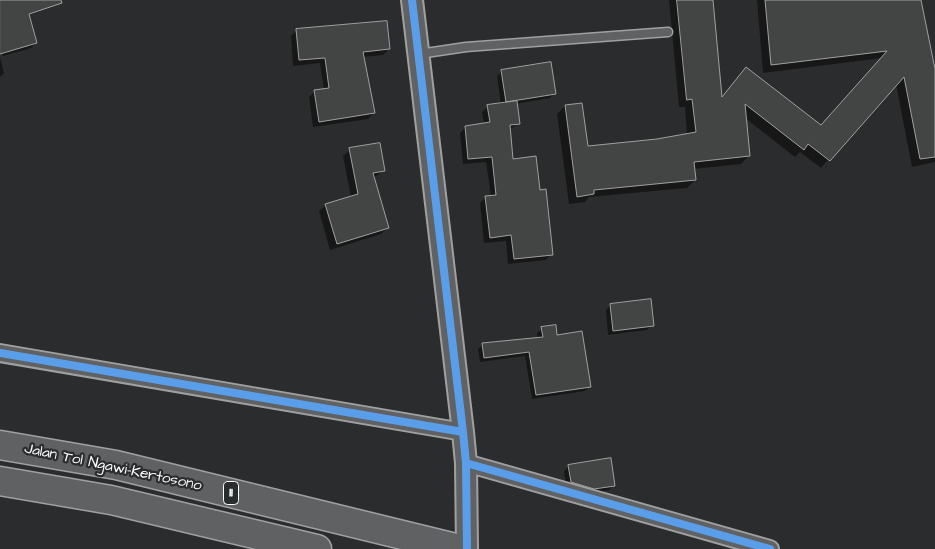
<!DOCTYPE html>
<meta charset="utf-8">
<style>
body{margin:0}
canvas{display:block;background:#2b2c2d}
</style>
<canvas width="935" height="549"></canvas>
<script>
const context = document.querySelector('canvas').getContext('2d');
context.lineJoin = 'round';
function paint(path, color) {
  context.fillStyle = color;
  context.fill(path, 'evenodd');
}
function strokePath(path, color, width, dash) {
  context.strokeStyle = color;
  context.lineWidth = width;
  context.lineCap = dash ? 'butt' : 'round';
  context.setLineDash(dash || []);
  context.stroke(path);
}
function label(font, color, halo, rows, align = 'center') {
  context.font = font + ' "Architects Daughter",sans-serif';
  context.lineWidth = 4.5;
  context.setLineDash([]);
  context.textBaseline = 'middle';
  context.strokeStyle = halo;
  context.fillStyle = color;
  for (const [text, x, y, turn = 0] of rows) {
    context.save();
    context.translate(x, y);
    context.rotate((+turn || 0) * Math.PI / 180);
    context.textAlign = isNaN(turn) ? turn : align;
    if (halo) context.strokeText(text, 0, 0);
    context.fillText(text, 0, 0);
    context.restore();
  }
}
const shadow = new Path2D(`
 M0,0h28l3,12 -3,3 8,28 -5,5 -28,8 -3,-12z
 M669,0h42l10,98 25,-29 75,57 61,-68 -119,15 -6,-73h163l15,75v87l-23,5 -16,-83 -75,84 -21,-16 -5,5 -50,-39 4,38 -8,8 -47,5 1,11 -8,8 -98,9 -4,5 -16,2 -12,-90 8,-8 22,41 100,-12 -2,-28h-6z
 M297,30l92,19 -6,6 -20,2 11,56 -6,6 -55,8 -4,-30 6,-6 9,-1 -4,-27 -27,3 -2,-30z
 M0,57l4,16 -4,4z
 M502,71l53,22 -5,5 -34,6 2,20 -9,6 3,30 27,31 12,63 -5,6 -38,4 -2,-23 -22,2 -4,-40 6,-6 5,-1 -5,-34 -23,2 -3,-31 6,-6 18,-3 -2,-12 6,-6 13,-1 -4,-29z
 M350,150l34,21 -11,7 15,50 -7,6 -51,16 -11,-39 7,-6 25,-8 -8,-41z
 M611,305l41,20 -5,5 -39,5 -2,-25z
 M542,329l14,7 34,50 -5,5 -53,8 -7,-43 -45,6 -2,-13 5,-4 55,-6 -1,-6z
 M569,466l45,19 -5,5 -20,3 -23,-6 -2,-16z`);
const building = new Path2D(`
 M0,0h61l1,3 -33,11 8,29 -37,11z
 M677,0h36l9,97 24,-30 75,58 66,-74 -116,14 -6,-65h156l14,69v88l-15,2 -16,-82 -74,84 -22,-17 -4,6 -59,-46 5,52 -56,6 2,18 -102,10v4l-17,3 -12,-92 17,-2 6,43 69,-7 39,-7 -4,-33 -5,1z
 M387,21l3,28 -27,3 12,61 -56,9 -5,-32 15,-2 -4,-30 -26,2 -3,-31z
 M551,62l5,32 -50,8 -5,-32z
 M517,101l3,23 -10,1 3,34 23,-3 4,34 6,-1 7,66 -39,4 -3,-24 -21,3 -5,-42 11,-1 -4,-38 -24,2 -3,-33 25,-4 -3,-17z
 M380,143l5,28 -12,2 16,55 -52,16 -12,-40 33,-10 -9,-46z
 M651,299l3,27 -41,5 -3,-27z
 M556,325l1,10 25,-4 9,56 -55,8 -7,-43 -45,6 -2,-15 61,-6 -2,-10z
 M611,458l4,28 -21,3 -23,-7 -3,-17z`);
const service = new Path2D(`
 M419,54l47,-7 202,-15`);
const minor = new Path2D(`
 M0,353l463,79
 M466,463l304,86`);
const tertiary = new Path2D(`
 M412,0l51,432 3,31 1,86`);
const motorway = new Path2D(`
 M0,445l116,20 344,84
 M0,481l111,19 206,49`);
const cycleway = new Path2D(`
 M412,0l51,432 3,31 1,86
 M0,353l463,79
 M466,463l304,86`);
const shields = [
 [231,493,15]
];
const shieldNames = [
 ["11",231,493]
];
const streetNames = [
 ["Jalan Tol Ngawi–Kertosono",113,468,12]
];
paint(shadow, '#0007');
paint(building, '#434444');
strokePath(building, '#a0a0a0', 1);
strokePath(service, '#a0a0a0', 11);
strokePath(minor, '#a0a0a0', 20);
strokePath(tertiary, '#a0a0a0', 24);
strokePath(motorway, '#a0a0a0', 31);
strokePath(service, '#606162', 8);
strokePath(minor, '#606162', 16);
strokePath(tertiary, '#606162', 20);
strokePath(motorway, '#606162', 28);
strokePath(cycleway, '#5a9eea', 8);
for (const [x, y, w] of shields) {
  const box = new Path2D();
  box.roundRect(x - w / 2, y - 11.5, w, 23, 4);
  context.fillStyle = '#2a2d2e';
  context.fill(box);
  strokePath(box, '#fff', 1);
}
label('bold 14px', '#fff', null, shieldNames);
label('15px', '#fff', '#2a2d2e', streetNames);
</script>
